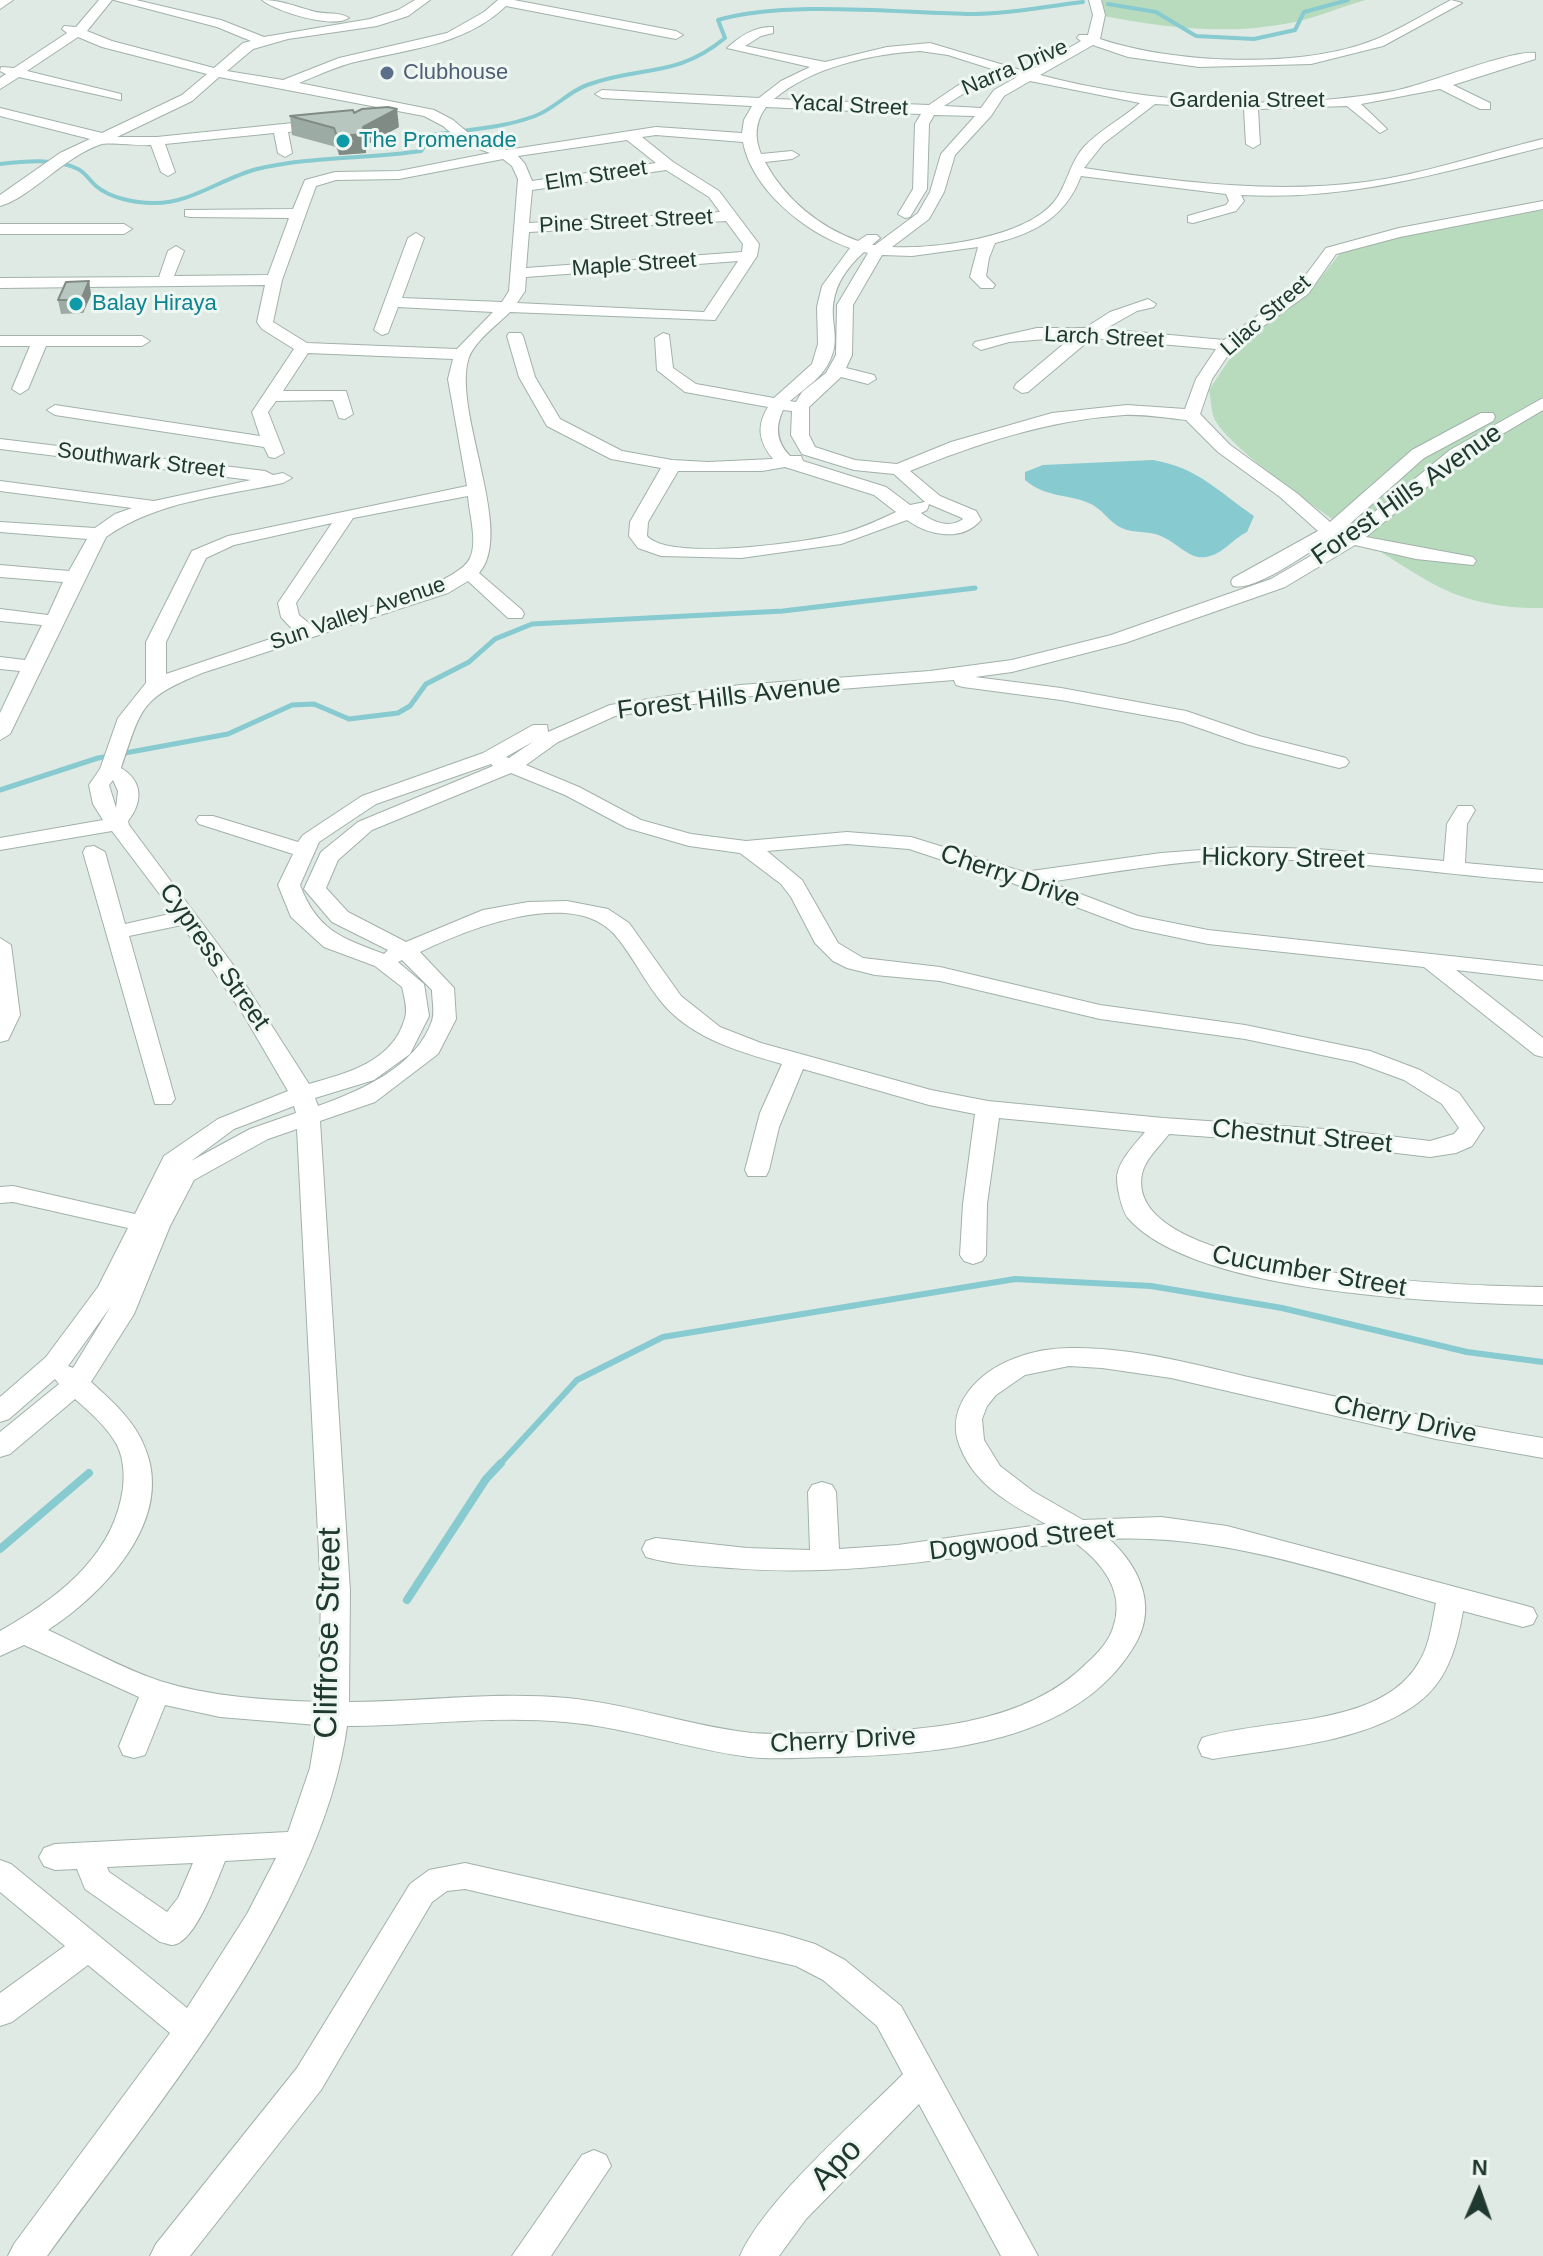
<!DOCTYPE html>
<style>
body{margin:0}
#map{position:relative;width:1543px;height:2256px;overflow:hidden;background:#dfeae4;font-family:Arial,sans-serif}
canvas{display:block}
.north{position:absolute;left:1439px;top:2152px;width:80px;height:80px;-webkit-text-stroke:6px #eff7f2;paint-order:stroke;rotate:2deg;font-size:22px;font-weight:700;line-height:32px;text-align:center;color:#203930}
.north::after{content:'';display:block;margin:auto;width:28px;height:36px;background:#203930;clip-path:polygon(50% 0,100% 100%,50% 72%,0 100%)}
</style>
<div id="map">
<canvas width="1543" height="2256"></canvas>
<div class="north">N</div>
</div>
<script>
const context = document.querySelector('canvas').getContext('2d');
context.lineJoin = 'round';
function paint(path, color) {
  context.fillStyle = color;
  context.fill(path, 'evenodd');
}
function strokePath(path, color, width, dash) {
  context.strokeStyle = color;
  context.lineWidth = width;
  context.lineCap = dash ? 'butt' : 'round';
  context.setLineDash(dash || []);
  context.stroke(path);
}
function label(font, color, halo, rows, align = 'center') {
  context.font = font + ' Arial,sans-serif';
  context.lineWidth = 6;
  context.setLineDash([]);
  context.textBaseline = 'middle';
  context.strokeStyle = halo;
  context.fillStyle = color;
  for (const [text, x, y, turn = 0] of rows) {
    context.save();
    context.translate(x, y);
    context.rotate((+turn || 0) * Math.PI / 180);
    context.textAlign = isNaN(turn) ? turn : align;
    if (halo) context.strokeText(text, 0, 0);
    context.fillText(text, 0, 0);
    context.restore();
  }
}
const green = new Path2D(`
 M1095,0h271c-24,6 -47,17 -71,22 -68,14 -129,6 -196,-7z
 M1543,210v398c-33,1 -72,-5 -102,-20 -42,-21 -207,-131 -226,-168 -4,-8 -4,-21 -6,-30l33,-50 66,-46 33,-42 58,-17z`);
const water = new Path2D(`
 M1153,460c46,8 64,31 101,56l-7,16c-15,7 -23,22 -41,25 -16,3 -29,-14 -43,-20 -12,-6 -23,-4 -36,-7 -15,-4 -22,-18 -34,-25 -23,-12 -46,-6 -68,-25v-8l18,-7z`);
const streamFar3 = new Path2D(`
 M1108,4l48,8 40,24 58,3 41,-9 9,-18 44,-12
 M0,164c25,-3 55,-6 78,5 8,4 11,11 18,17 14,12 39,17 57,17 37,1 69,-25 104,-34 54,-13 110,-10 164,-18l11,-16c34,-5 71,-7 103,-19 19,-7 33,-24 52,-31 54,-20 88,-6 138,-47l-7,-18c69,-20 181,-7 255,-6 37,0 74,-8 110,-12`);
const streamFar2 = new Path2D(`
 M0,790l98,-32 130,-24 64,-29 22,-1 35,15 49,-6 12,-7 16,-22 43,-22 26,-23 37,-15 251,-13 192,-23`);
const streamFar1 = new Path2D(`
 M499,1465l78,-85 86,-43 352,-58 136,7 131,22 185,44 76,10`);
const stream = new Path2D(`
 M0,1549l89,-76
 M407,1600l79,-121 15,-16`);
const minor = new Path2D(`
 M0,0h13l-13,9z
 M99,0h13l-25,31 25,10 102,27 29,-25 8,-2 -34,-14 -103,-27h22l85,20 43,17 106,-18 28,-9 17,-10h15l-22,16 -31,10 -89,13 -35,10 -26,22 56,9 56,-22 108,-25 37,-21 14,-12h16l162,31 7,4 -7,4 -170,-33c-43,41 -100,43 -155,57 -18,5 -35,13 -52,20l135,27 19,10 20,17 34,13 149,-23 86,6 2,-13 8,-14 -150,-8 -7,-4 7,-4 157,8 22,-17 29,-14 -83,-19c13,-12 28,-22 46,-21v6l-12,3 -16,10 80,16 62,-15 43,-4 97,29 54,-31 -4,-3 2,-3h9l5,-20 -4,-15h12l4,15 -5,24c74,25 201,30 274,1 27,-11 52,-27 77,-40l11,3 -79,43 -72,18 -112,3 -71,-10 -35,-12 -53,30c109,29 244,36 354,16 32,-6 116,-41 141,-38v6l-82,26 37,18v6h-10l-40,-20 -79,15 26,25 -7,4 -33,-27 -89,3 2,35 -7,4 -7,-4 -2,-35 -89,-5 -52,40 -19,24c94,14 187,26 281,14 60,-8 119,-29 178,-43v8c-103,26 -194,54 -302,48l3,6 -8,10 -43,12 -5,-1v-6l38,-11 3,-4 -3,-7 -145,-18c-15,40 -45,57 -86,67l-6,15 -3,18 9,9 -2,3h-12l-11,-11 8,-30 -66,9 -30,-1 -29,50 -1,50 -6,13 28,7 2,4 -8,5 -27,-7 -32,30v28l6,12 40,13 42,4 54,-22 101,-29 75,-8 58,4 11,-30 20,-30 -124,-11 -64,54 -6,1 -8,-5 2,-4 56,-47 -63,5 -28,8 -8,-5 2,-3 62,-14h48l25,-16 38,-13 8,5 -2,3 -17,4 -32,18 119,11 72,-52 30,-40 73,-20 144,-27v8l-143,28 -64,17 -28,40 -75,54 -21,31 -12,35 30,31 68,49 32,28 82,-72 69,-37h12l2,4 -2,4 -69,37 -80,71 6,3 100,-82 93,-52v12l-81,48 -96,79 107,20 3,4 -3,4 -57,-6 -61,-14 -70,42 -160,56 -113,29 -37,5 86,11 125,23 73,25 87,22 3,4 -3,4 -7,2 -94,-24 -63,-22 -121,-22 -98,-13 -7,-2 -2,-5 -214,17 -125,19 -57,26 -32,23 53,22 62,33 50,14 55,7 101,-9 64,5 113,35 137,-19 82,-6 75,2 126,12 3,-37 11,-18h14l3,4 -8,14 -2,39 78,7v12c-100,-7 -199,-24 -299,-23 -65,1 -130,13 -195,23l89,34 70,14 335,36v14l-87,-10 87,68v19l-8,-2 -111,-88 -216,-23 -76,-16 -117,-44 -106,-35 -62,-5 -80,7 35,29 36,63 25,15 77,9 160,38 145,20 125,26 50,19 39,23 25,35 -12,18 -16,7 -26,4 -91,-11 -170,-12c-9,12 -24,25 -27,40 -21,104 337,112 401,113v18c-98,-2 -349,-11 -415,-87 -6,-7 -11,-30 -11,-40 0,-16 19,-35 28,-46l-146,-14 -12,86 -1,51 -4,6 -9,3 -9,-3 -4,-6 3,-51 12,-90 -46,-9 -126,-36 -24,58 -10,43 -3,6h-18l-3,-6 15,-57 22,-49c-42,-12 -88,-25 -118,-59 -19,-22 -31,-49 -49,-70 -43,-49 -149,-5 -195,17l34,36 2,31 -18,35 -63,48 -55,19 30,470 -1,111c72,0 145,-11 218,-4 63,6 123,28 185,35 24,2 49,0 73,0 88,-2 197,-4 263,-71 10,-9 21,-21 25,-34 13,-36 -11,-66 -39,-86 -118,14 -222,36 -343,26 -28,-2 -58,-3 -85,-11l-4,-8 4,-8 10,-3 91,10 63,2 -2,-58 4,-7 10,-3 10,3 4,7 3,57 59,-4 148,-21c-34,-19 -70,-38 -85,-75 -9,-20 -6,-39 7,-57 23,-31 66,-44 103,-44 63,-1 125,17 186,31 95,21 190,44 286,59v20l-107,-19 -265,-61 -69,-10 -33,-2 -44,9 -29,20 -9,11 -5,13 2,21 16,26 34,26 49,28 78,-3 66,9 296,79 10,3 4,8 -4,8 -10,3 -60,-16c-5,29 -13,62 -35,83 -49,48 -150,54 -215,65l-11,-3 -4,-9 4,-9c64,-21 179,-9 217,-76 11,-17 13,-40 17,-59 -107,-31 -215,-69 -327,-64 29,26 48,65 28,102 -57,103 -198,113 -303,116 -28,0 -57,3 -85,0 -62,-8 -122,-30 -184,-35 -73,-7 -145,4 -218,4 -25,184 -193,382 -300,530h-39l6,-12 156,-211 -82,-68 -76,57 -12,4v-33l65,-47 -65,-54v-32l11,4 176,144 60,-94 29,-56 -51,3c-8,19 -30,83 -53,84 -2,0 -10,-3 -12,-3l-75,-53 -8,-20 -22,1 -11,-4 -5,-9 5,-9 11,-4 233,-12 22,-64 7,-43 -97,-8 -55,-12 -20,50 -11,3 -11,-3 -4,-9 20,-49 -115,-52 -24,11v-25c53,-30 108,-70 121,-132 4,-17 4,-38 -4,-54 -10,-18 -27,-33 -42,-46l-65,55 -10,3v-25l59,-48 -4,-5 -46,40 -9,3v-25l46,-40 52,-70 30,-59 -115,-26 -13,1v-16l13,-1 122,28 29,-58 54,-37 70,-28 -45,-77 -61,-89 -53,11 46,163 -4,5h-16l-72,-252 3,-5 8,-1 11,6 20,72 49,-11 -62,-82 -112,19v-12l103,-18 -10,-16 -4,-19 11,-16 18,-51 28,-35v-41l46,-91 36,-15 239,-50 -19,-107 5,-20 -145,-6 -25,38h63l7,23 -8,5 -6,-1 -6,-18 -57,1 -8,11 16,41 -9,5 -6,-1 -5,-10 -209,-32 -8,-5 8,-5 205,31 -8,-24 42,-63 -32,-20 -5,-7 8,-37 -265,3v-10l159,-1 9,-26 8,-5 8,5 -10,25 94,-1 21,-57 -99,-1 -5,-1v-6l108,-1 12,-29 30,-8 64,-1 91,-18 -27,-10 -20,-17 -19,-10 -205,-39 -27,24 -75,36h40l165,-17 7,4 -7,4 -34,4 4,21 -7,4 -7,-4 -4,-20 -109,11 10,28 -7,4 -7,-4 -10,-27c-10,1 -43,-3 -49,-1 -38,12 -70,53 -102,62v-11l60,-42 30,-14 -90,-23v-8l102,25 80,-38 25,-21 -105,-27 -24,-10 -51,34 94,23v6l-102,-23 -19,12v-11l6,-4 -6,-3 1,-4 13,1 53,-35 -5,-4 2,-3 12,1zM920,51l28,4 47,15 -38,16 -28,19 -155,-6c38,-32 97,-45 146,-48zM1009,75l8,2 -23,13 -13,18 -37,-2 22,-14zM1030,81l110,22c-18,16 -41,27 -57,45 -14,16 -16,38 -29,54 -30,36 -118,47 -162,45l37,-28 15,-27 11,-37 36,-39 13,-20zM766,107l155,7 -6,10 -2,65 -15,25 7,4 5,-1 17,-28 2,-65 5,-9 41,1 -34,38 -11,38 -12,21 -43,32h-3l8,-7 -3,-3h-10l-9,6c-39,-14 -73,-42 -93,-79l27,-3 7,-4 -7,-4 -31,3c-7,-17 -6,-32 5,-47zM656,135l87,7c9,47 61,90 107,106l-28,38 -5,21 1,37 -6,20 -38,34 -78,-14 -23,-16 -4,-33 -6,-2 -8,5 2,32 28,22 83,15c-12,19 -9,35 5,52l-65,3 -36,-2 -50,-9 -62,-32 -25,-42 -12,-41 -2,-3h-12l-2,3 12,41 28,49 64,33 50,9 -31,54 -1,14 9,12 23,8 80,2 100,-14 66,-24c22,16 55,22 74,0l-5,-9 -36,-15 -30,-25c69,-28 139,-51 214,-56 20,-1 42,3 62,5l32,32 62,45 38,34 -85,47 -2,4 2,4c23,6 78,-36 99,-48l6,2 -67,39 -160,56 -99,25 -82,11 -190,14 -130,20 -62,27 -1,-7h-14l-50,28 -121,43 -59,39 -5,7 -85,-26h-14l-3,4 3,4 94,30 -15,31 13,32 33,30 51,19 27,21c2,9 6,22 3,31 -12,44 -58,55 -96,66l-78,-122 -102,-137 -1,-4c15,-19 15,-40 -7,-53 21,-62 19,-69 81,-95l246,-80 20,-12 40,37h14l2,-4 -2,-4 -43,-37c37,-41 -28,-163 -10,-216 7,-17 28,-32 41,-45l205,8 42,-64 2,-12 -40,-53 -46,-29 -31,-25zM627,140l29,23 -124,18 -7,-17 -7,-8zM503,159l9,7 6,13 -9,112 -7,11 -100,-4 22,-60 -8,-5 -8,5 -34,92 8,5 6,-2 10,-26 95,5 -36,37 -150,-6 -34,-21 9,-42 34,-94 20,-6 63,-1zM666,170l43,27 11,15 -191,11 3,-33zM726,221l17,23 -1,8 -216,16 3,-36zM864,252l4,1 -31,52 -1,50 -10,18 -24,19 -6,10 -6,-1c16,-14 35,-24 42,-46 5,-12 2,-25 1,-37 -2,-28 11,-48 31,-66zM738,261l-34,51 -187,-9 8,-12 1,-14zM783,410l9,1 -1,24 11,19 52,16 40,4 31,28 -15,3 -24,-18 -83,-26 -2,-5h-11c-14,-14 -15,-29 -7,-46zM785,467l89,28 22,17c-17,8 -34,16 -52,21 -34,9 -175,29 -197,3l1,-14 30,-51h84zM468,496c1,17 10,46 2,62 -12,28 -128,57 -159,67l-12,-10 -3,-12 57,-85zM929,504l33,14 1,1c-13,10 -30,3 -42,-6l6,-3zM332,523l-54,80 3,14 13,14 -128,43v-32l40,-84 28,-13zM534,741l-25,17 -3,-1zM491,764l2,2 -135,56 -37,30 -17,37 28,33 56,28 -4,4c-43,-16 -67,-24 -84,-69l19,-43 57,-38zM511,773l54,22 62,33 62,18 51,7 41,31 10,13 24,46 18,18 14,7 28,7 65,6 160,38 145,20 110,23 49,18 38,24 17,24 -5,6 -24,7 -91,-11 -176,-12 -175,-17 -57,-11 -170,-47 -41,-16 -39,-31 -52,-73 -21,-14 -41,-8 -39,1 -45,8 -77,32 -58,-30 -22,-24 12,-28 34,-30zM113,780l5,11 -2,17 -7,-23zM402,960l30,30c0,9 3,22 0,31 -16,46 -72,70 -114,85l-3,-8 59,-18 36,-26 19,-38 -5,-32 -26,-22zM294,1106l2,7 -46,16 -59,32 43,-32zM297,1129l24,462 -2,111c-53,-2 -108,-5 -159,-21 -39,-13 -75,-34 -112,-51 54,-35 127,-109 97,-182 -10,-27 -33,-47 -54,-66l43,-68 36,-88 24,-46 74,-41zM111,1306l-38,62 -5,-2zM193,1863l-15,35 -11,14 -58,-40 -2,-5z
 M262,0c19,0 32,6 50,11 12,4 27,0 37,7 -16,11 -72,-6 -87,-18z
 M0,224h124l8,5 -8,5h-124z
 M0,336h142l8,5 -8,5h-96l-18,43 -8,5 -8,-5 18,-43h-30z
 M0,439l265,32 8,4 10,-2 9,5 -9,5c-59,13 -127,18 -177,54l-96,197 -10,6v-27l20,-42 -20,-2v-12l25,3 17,-35 -42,-4v-12l48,6 15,-33 -63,-5v-12l69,6 18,-32 -87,-7v-10l95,6 20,-14 17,-6 -132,-17v-10l154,20 97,-21 -251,-31z
 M0,938l11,7 9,70 -12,25 -8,2z
 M465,1863l317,71 33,10 30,16 56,46 137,250h-37l-82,-152 -113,115 -27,37h-39c26,-58 117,-135 163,-182l-26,-48 -54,-46 -27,-14 -331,-77 -18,2 -15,11 -111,188 -131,166h-40l6,-12 141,-176 113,-184 19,-14z
 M594,2150l12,5 5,11 -60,90h-39l70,-101z`);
const wall = new Path2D(`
 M354,113l45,14 -33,18v8l-27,2 -3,-8 -44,-12 -2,-19z
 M89,281l2,14 -8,18 -22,1 -3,-14z`);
const shadedWall = new Path2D(`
 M397,109l2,18 -33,18v8l-27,2 -2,-19z
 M89,281l2,14 -8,18 -2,-13z`);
const building = new Path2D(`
 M388,107l9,2 -34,18 2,7 -28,2 -3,-8 -44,-12 63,-6 1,3 8,-4z
 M89,281l-8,19h-23l8,-18z`);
const markers = [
 [387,73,8,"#5c6f8a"],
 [343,141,8,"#0f9aa8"],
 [76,304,8,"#0f9aa8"]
];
const farStreetnames = [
 ["Narra Drive",1015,68,-23],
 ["Gardenia Street",1247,101],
 ["Yacal Street",849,106,3],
 ["Elm Street",596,176,-9],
 ["Pine Street Street",626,222,-3],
 ["Maple Street",634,265,-4],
 ["Lilac Street",1266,316,-41],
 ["Larch Street",1104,338,3],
 ["Southwark Street",141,461,7],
 ["Sun Valley Avenue",358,614,-19]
];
const farServicenames = [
 ["Clubhouse",403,73]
];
const farCulturenames = [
 ["The Promenade",359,141],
 ["Balay Hiraya",92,304]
];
const streetNames = [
 ["Forest Hills Avenue",1407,495,-35],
 ["Forest Hills Avenue",729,698,-7],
 ["Hickory Street",1283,859,1],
 ["Cherry Drive",1010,877,19],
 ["Cypress Street",214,957,55],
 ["Chestnut Street",1302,1137,5],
 ["Cucumber Street",1309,1272,10],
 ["Cherry Drive",1405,1420,12],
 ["Dogwood Street",1022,1541,-7],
 ["Cherry Drive",843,1741,-3]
];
const nearStreetnames = [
 ["Cliffrose Street",329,1633,-89],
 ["Apo",837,2165,-46]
];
paint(green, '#b8dbbe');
paint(water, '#87cacf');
strokePath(streamFar3, '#87cacf', 4);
strokePath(streamFar2, '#87cacf', 5);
strokePath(streamFar1, '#87cacf', 6);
strokePath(stream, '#87cacf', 8);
strokePath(minor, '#a2b1aa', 2);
paint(minor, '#fff');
paint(wall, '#9daba5');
paint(shadedWall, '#808b86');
paint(building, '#b7c7c0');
strokePath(building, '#808b86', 2);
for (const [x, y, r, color] of markers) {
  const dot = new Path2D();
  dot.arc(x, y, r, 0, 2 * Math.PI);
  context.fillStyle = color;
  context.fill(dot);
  strokePath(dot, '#eff7f2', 3);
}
label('22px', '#203930', '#eff7f2', farStreetnames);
label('22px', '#4e5e75', '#eff7f2', farServicenames, 'left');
label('22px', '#0d838f', '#eff7f2', farCulturenames, 'left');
label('26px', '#203930', '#eff7f2', streetNames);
label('32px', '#203930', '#eff7f2', nearStreetnames);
</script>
